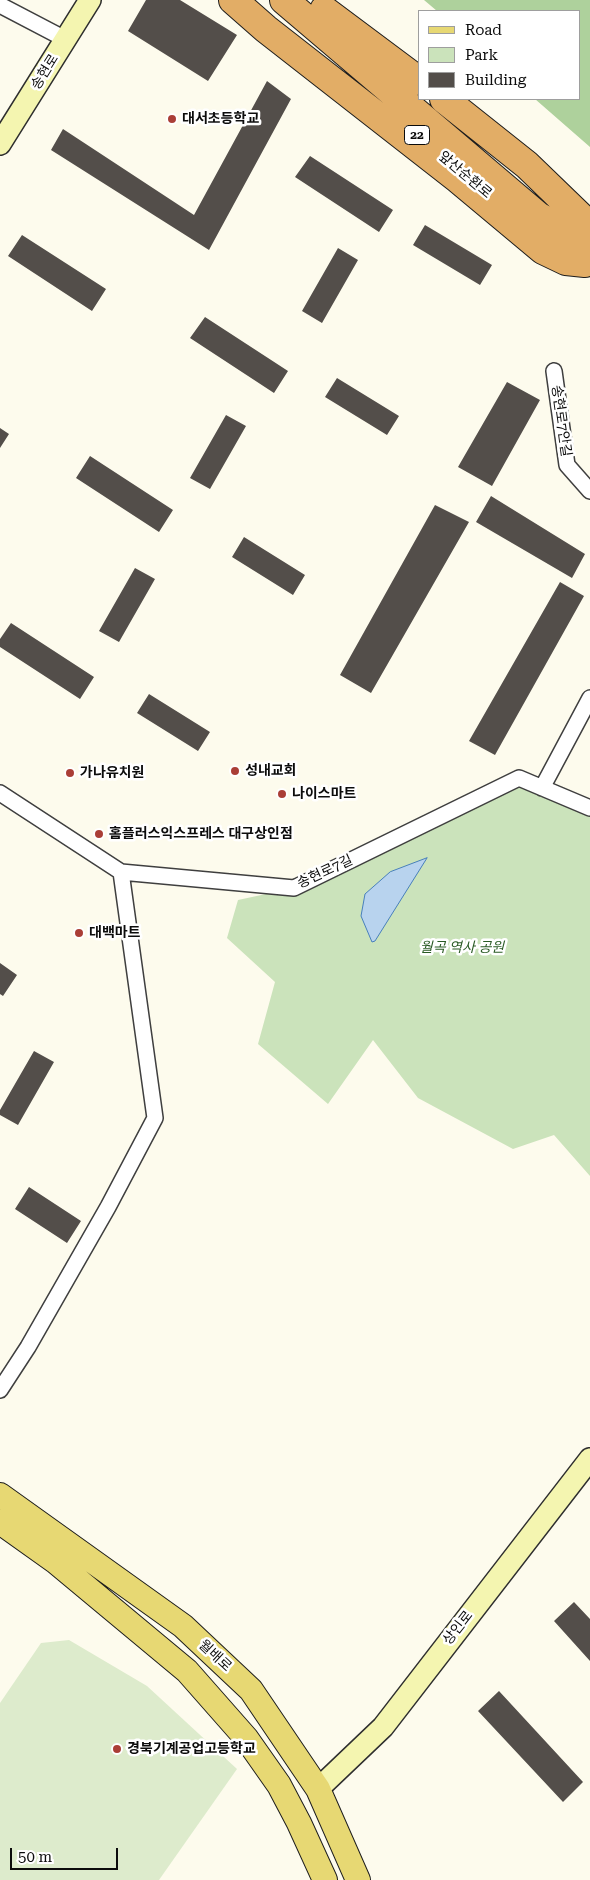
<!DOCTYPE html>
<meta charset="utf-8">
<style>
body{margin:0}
#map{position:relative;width:590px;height:1880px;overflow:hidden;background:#fdfbed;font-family:"Roboto Serif",serif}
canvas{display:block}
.legend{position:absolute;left:418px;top:10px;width:162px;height:90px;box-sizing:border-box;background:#fff;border:1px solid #9e9e9e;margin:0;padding:6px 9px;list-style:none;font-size:15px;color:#0c0c0c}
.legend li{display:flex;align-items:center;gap:10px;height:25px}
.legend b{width:25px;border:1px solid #9e9e9e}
.scale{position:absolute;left:10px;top:1848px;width:108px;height:22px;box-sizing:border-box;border:2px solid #0c0c0c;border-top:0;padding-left:6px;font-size:15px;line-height:18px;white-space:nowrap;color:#0c0c0c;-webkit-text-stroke:4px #fff;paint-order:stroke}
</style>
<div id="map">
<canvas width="590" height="1880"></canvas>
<ul class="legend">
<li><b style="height:6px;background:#e7d873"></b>Road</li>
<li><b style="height:14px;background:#cbe3bb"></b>Park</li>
<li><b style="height:14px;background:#534e4a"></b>Building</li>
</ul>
<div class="scale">50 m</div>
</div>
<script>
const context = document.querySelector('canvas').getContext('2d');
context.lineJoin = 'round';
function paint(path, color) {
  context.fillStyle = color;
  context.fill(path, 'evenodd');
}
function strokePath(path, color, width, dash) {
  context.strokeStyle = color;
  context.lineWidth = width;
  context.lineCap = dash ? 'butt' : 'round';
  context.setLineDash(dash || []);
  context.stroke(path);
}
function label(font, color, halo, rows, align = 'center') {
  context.font = font + ' "Roboto Serif","Noto Sans KR",serif';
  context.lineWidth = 5;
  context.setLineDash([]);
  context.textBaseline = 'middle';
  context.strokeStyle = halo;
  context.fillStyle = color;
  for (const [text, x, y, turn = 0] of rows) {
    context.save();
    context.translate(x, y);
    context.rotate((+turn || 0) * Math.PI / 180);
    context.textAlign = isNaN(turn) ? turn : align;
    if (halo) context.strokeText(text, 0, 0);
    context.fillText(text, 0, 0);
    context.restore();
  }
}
const green = new Path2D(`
 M519,778l71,30v368l-36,-41 -41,14 -95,-51 -45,-58 -45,64 -70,-60 17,-62 -48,-44 11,-38 56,-12z`);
const forest = new Path2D(`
 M424,0h166v147l-55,-48h44v-88h-142z`);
const pitch = new Path2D(`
 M69,1640l78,46 90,83 -78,111h-159v-177l41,-60z`);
const water = new Path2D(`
 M427,858l-52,83 -3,1 -11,-26 4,-22 25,-22z`);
const building = new Path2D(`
 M146,0h34l57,35 -29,46 -80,-50z
 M267,81l24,18 -82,151 -158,-100 12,-21 131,86z
 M310,156l83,54 -14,22 -84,-55z
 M425,225l67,40 -12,20 -67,-40z
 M22,235l84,54 -14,22 -84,-55z
 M338,248l20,12 -36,63 -20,-12z
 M205,317l83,54 -14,22 -84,-55z
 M337,378l62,38 -12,19 -62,-38z
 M507,382l33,18 -48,86 -34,-19z
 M226,415l20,11 -36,63 -20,-11z
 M0,428l9,6 -9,14z
 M90,456l83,54 -14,22 -83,-54z
 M491,496l94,58 -13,24 -96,-56z
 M435,505l34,17 -98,171 -31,-18z
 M244,537l61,38 -12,20 -61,-38z
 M135,568l20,11 -36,63 -20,-11z
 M560,582l24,14 -89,159 -26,-14z
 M11,623l83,54 -14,22 -80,-52v-8z
 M149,694l61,38 -12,19 -61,-38z
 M0,963l17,12 -14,21 -3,-2z
 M34,1051l20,11 -36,63 -18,-10v-5z
 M29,1187l52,34 -14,22 -52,-34z
 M574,1602l16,17v42l-36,-40z
 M499,1691l84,91 -20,20 -85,-91z`);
const street = new Path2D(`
 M0,5l65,34
 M554,371l13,94 23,26
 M542,788l48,-90
 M0,793l121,79 173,16 225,-110 71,30
 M0,1390l28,-43 80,-140 47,-89 -34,-246`);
const secondary = new Path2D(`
 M0,144l90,-144
 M318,1789l65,-62 207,-268`);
const primary = new Path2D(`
 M0,1495l183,131 68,64 67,99 40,91
 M0,1522l56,40 131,109 59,67 33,47 20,38 26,57`);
const highway = new Path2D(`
 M233,0l33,29 192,150 85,71 23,11 19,2
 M284,0l254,216 52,29
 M324,10l95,71
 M444,99l83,66 63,61`);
const markers = [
 [172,119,5,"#aa3e36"],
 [235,771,5,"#aa3e36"],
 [70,773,5,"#aa3e36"],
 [282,794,5,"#aa3e36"],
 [99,834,5,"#aa3e36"],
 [79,933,5,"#aa3e36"],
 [117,1749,5,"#aa3e36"]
];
const shields = [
 [417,135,25]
];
const shieldNames = [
 ["22",417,135]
];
const streetNames = [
 ["송현로",45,72,-58],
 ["앞산순환로",465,175,40],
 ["송현로7안길",561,421,82],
 ["송현로7길",325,872,-25],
 ["상인로",458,1628,-52],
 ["월배로",215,1656,43]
];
const poiNames = [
 ["대서초등학교",182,119],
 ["성내교회",245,771],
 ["가나유치원",80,773],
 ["나이스마트",292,794],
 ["홈플러스익스프레스 대구상인점",109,834],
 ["대백마트",89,933],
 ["경북기계공업고등학교",127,1749]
];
const parkNames = [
 ["월곡 역사 공원",462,948]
];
paint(green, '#cbe3bb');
paint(forest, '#aed19c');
paint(pitch, '#ddebcc');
paint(water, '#b8d3ee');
strokePath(water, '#4880bc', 1);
paint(building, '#534e4a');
strokePath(street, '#3f3f3f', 18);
strokePath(secondary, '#2e2e2e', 24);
strokePath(primary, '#1d1d1d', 26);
strokePath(highway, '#1d1d1d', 30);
strokePath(street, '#fff', 15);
strokePath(secondary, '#f4f5b0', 21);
strokePath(primary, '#e7d873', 24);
strokePath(highway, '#e2ad66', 28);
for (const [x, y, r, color] of markers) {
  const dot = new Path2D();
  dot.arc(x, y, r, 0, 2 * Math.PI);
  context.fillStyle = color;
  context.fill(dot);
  strokePath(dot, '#fff', 2);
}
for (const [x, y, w] of shields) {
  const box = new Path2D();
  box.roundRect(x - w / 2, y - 9.5, w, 19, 4);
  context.fillStyle = '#fff';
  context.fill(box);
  strokePath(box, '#0c0c0c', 1);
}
label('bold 12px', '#0c0c0c', null, shieldNames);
label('14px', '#0c0c0c', '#fff', streetNames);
label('bold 14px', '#0c0c0c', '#fff', poiNames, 'left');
label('italic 14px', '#2a5b25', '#fff', parkNames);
</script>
